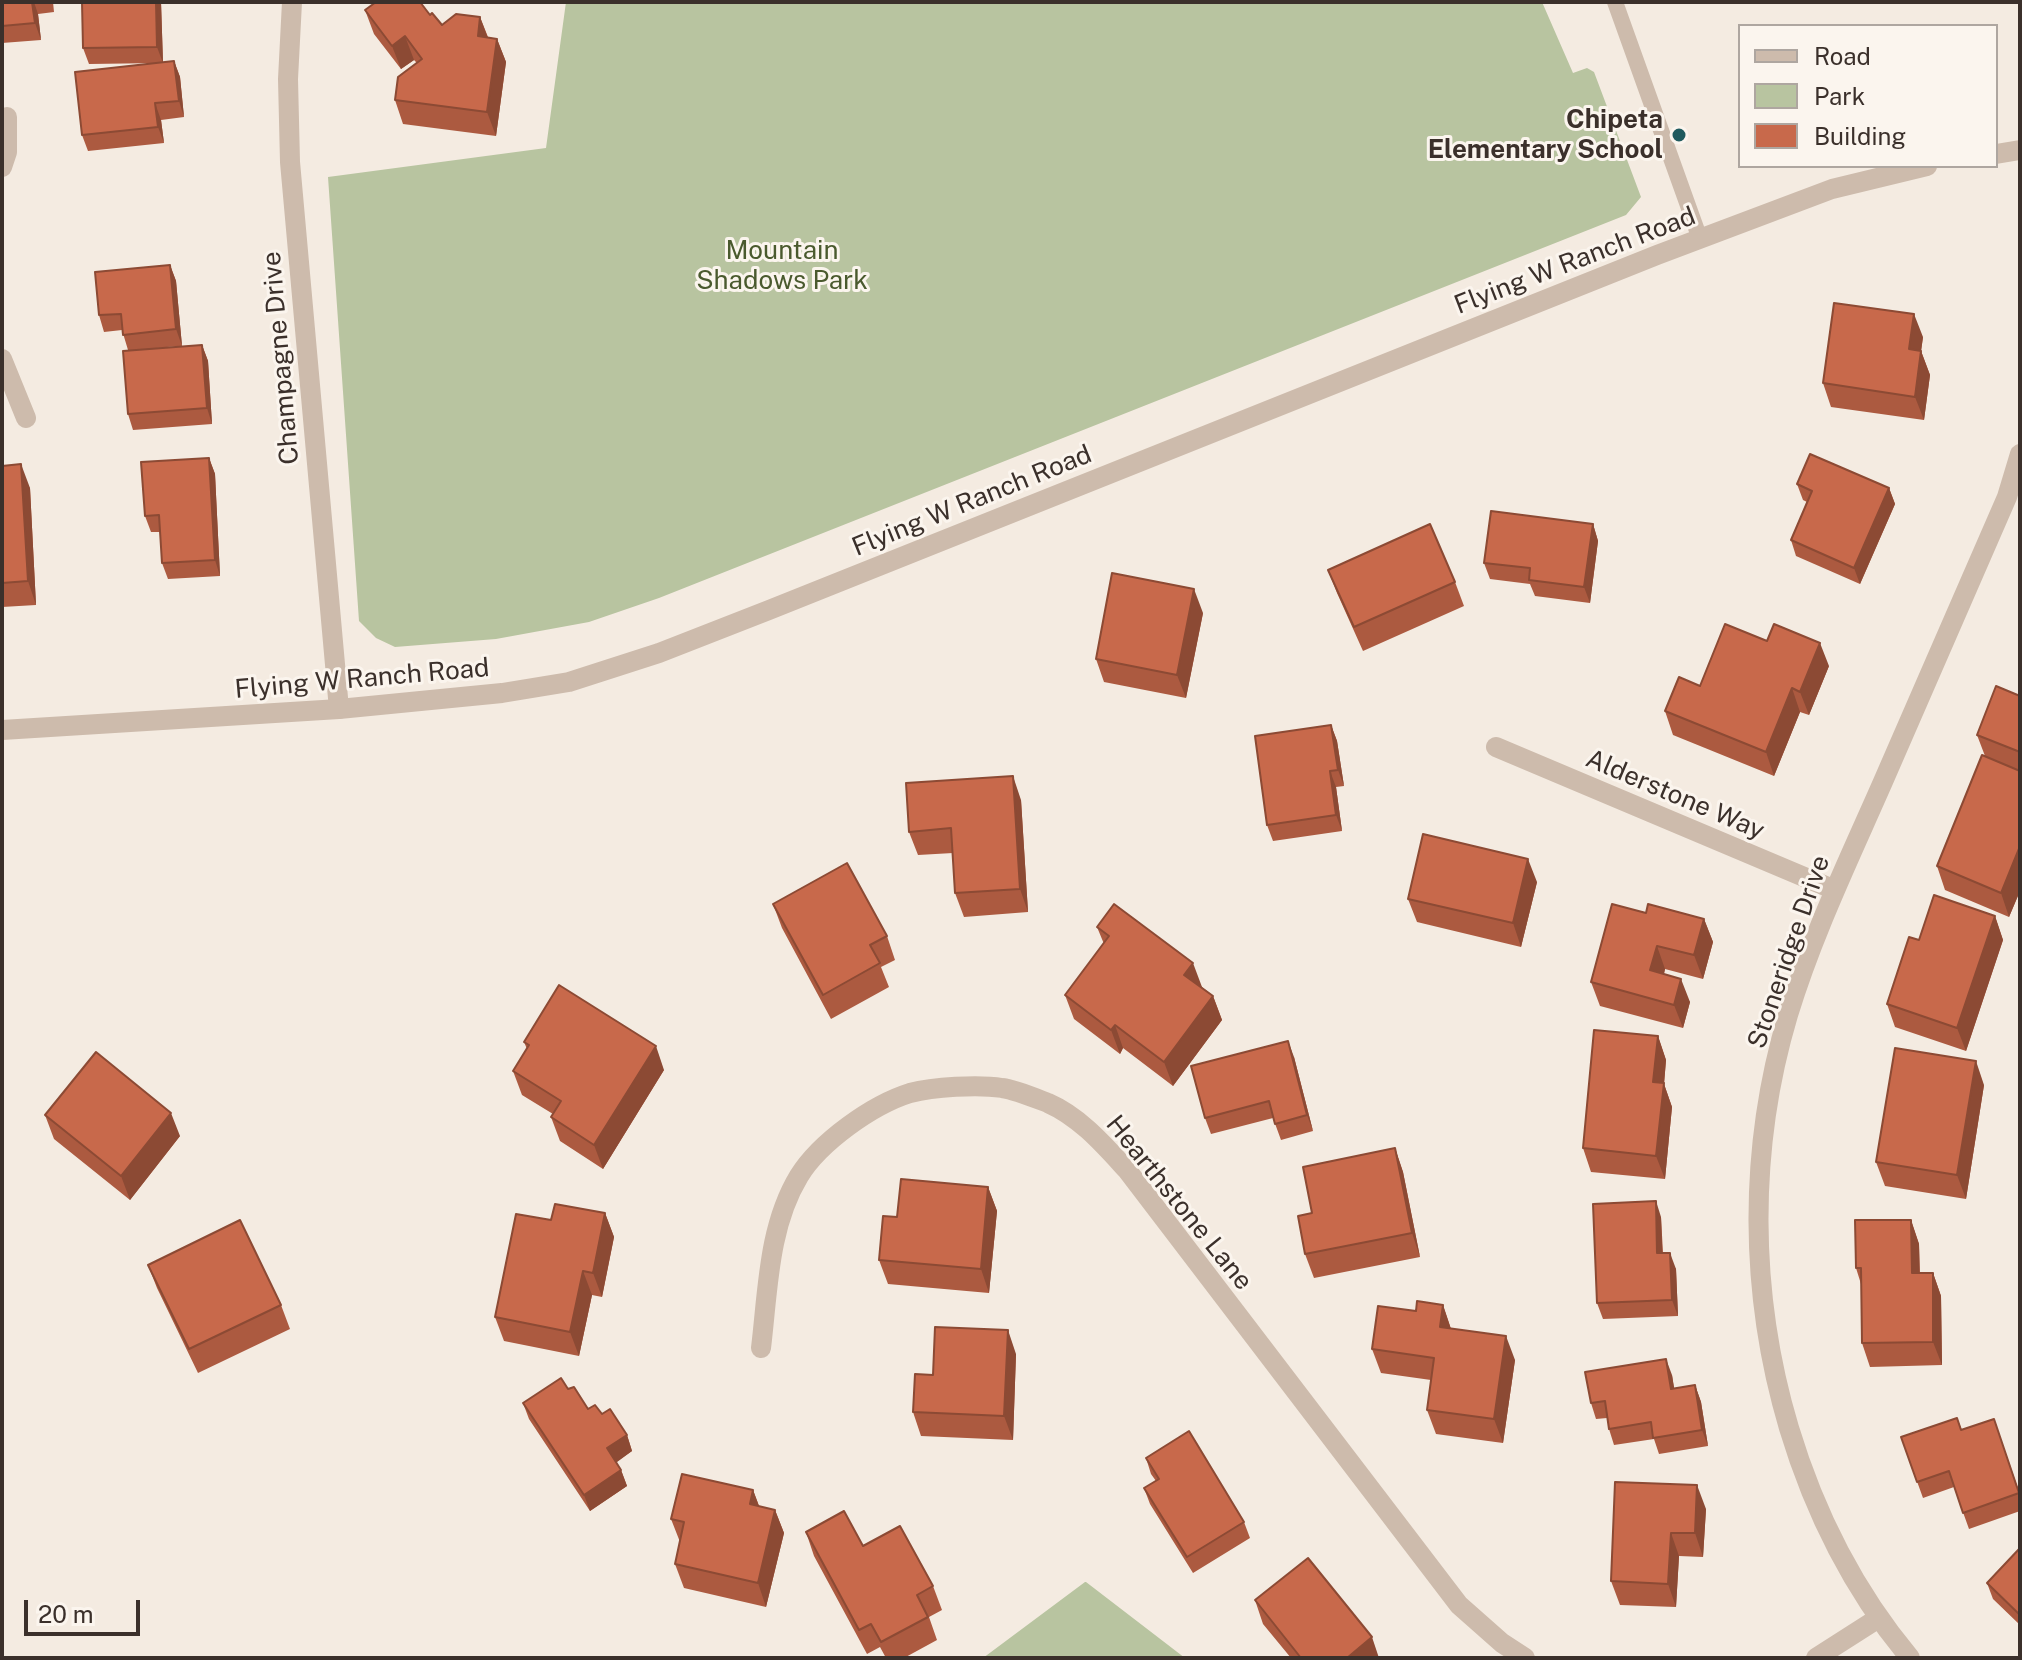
<!DOCTYPE html>
<style>
body{margin:0}
#map{position:relative;width:2022px;height:1660px;overflow:hidden;background:#f4ebe1;font-family:"Public Sans",sans-serif}
canvas{display:block}
.frame{position:absolute;inset:0;border:4px solid #3b302b;pointer-events:none}
.legend{position:absolute;left:1738px;top:24px;width:260px;height:144px;box-sizing:border-box;background:#fbf5ee;border:2px solid #aea6a0;margin:0;padding:10px 14px;list-style:none;font-size:24px;color:#3b302b}
.legend li{display:flex;align-items:center;gap:16px;height:40px}
.legend b{width:40px;border:2px solid #aea6a0}
.scale{position:absolute;left:24px;top:1600px;width:116px;height:36px;box-sizing:border-box;border:4px solid #3b302b;border-top:0;padding-left:10px;font-size:24px;line-height:28px;white-space:nowrap;color:#3b302b;-webkit-text-stroke:6px #fbf5ee;paint-order:stroke}
</style>
<div id="map">
<canvas width="2022" height="1660"></canvas>
<div class="frame"></div>
<ul class="legend">
<li><b style="height:10px;background:#cdbbac"></b>Road</li>
<li><b style="height:22px;background:#b8c4a0"></b>Park</li>
<li><b style="height:22px;background:#c8694b"></b>Building</li>
</ul>
<div class="scale">20 m</div>
</div>
<script>
const context = document.querySelector('canvas').getContext('2d');
context.lineJoin = 'round';
function paint(path, color) {
  context.fillStyle = color;
  context.fill(path, 'evenodd');
}
function strokePath(path, color, width, dash) {
  context.strokeStyle = color;
  context.lineWidth = width;
  context.lineCap = dash ? 'butt' : 'round';
  context.setLineDash(dash || []);
  context.stroke(path);
}
function label(font, color, halo, rows, align = 'center') {
  context.font = font + ' "Public Sans",sans-serif';
  context.lineWidth = 6;
  context.setLineDash([]);
  context.textBaseline = 'middle';
  context.strokeStyle = halo;
  context.fillStyle = color;
  for (const [text, x, y, turn = 0] of rows) {
    context.save();
    context.translate(x, y);
    context.rotate((+turn || 0) * Math.PI / 180);
    context.textAlign = isNaN(turn) ? turn : align;
    if (halo) context.strokeText(text, 0, 0);
    context.fillText(text, 0, 0);
    context.restore();
  }
}
const green = new Path2D(`
 M566,2h976l31,71 14,-5 7,4 47,125 -15,18 -967,383 -70,24 -93,17 -101,8 -19,-9 -17,-17 -31,-444 218,-29z
 M1086,1582l99,76h-202l102,-76z`);
const service = new Path2D(`
 M1615,2l85,237`);
const minor = new Path2D(`
 M292,2l-4,77 2,83 49,547
 M2,167l5,-15v-35
 M2,359l24,59
 M1496,747l339,143
 M761,1348c7,-57 7,-121 38,-172 21,-34 73,-71 111,-83 23,-6 68,-9 92,-5 14,2 33,10 46,15 32,14 56,42 79,67l332,435 43,38 23,15
 M1816,1658l61,-39
 M1910,1658c-56,-67 -96,-147 -121,-230 -40,-134 -41,-279 -1,-413 24,-79 61,-156 94,-231 42,-96 83,-191 125,-287l13,-43`);
const tertiary = new Path2D(`
 M1996,154l24,-4
 M2,730l337,-21 163,-16 67,-11 90,-29 110,-43 888,-355 175,-66 95,-23`);
const wall = new Path2D(`
 M2,2h51l1,10 -16,2 3,26 -39,3z
 M161,2l2,61 11,-2 6,16 4,40 -23,3 3,23 -76,8 -6,-16 79,-72 -72,1 -6,-16z
 M365,10l65,5 12,10 38,-8 8,20 9,2 9,23 -10,74 -93,-12 -8,-24 22,-37 -3,-3 -13,9 -27,-35z
 M170,265l6,16 6,65 -30,2 50,-3 6,16 4,63 -79,6 -5,-16v-64l-6,-20 -18,2 -5,-17z
 M1923,337l-2,14 9,24 -6,45 -93,-13 -8,-24z
 M209,458l6,16 5,102 -52,3 -6,-16 -2,-31h-9l-6,-16z
 M2,466l28,22 6,117 -34,2z
 M1797,484l92,4 6,16 -35,80 -64,-28 -5,-16 16,-38 -4,-2z
 M1593,524l5,17 -8,62 -55,-7 -5,-12 -40,-5 -6,-16z
 M1328,570l127,12 9,24 -101,45 -26,-58z
 M1203,613l-17,85 -82,-16 -8,-23z
 M1829,666l-20,49 -9,-3 -26,64 -101,-41 -8,-24 35,-25z
 M2020,696v195l-11,26 -64,-27 -8,-24 48,-110 -8,-21z
 M1331,725l6,16 7,45 -8,1 6,44 -69,10 -6,-16z
 M1021,800l7,112 -64,5 -9,-24 -2,-40 -35,2 -9,-23z
 M1537,882l-16,65 -104,-25 -9,-23z
 M773,904l114,32 8,24 -14,7 8,20 -58,32 -49,-91z
 M1646,913l58,6 9,23 -10,37 -38,-10 -1,5 26,28 -7,26 -83,-22 -9,-24z
 M1995,916l8,24 -37,111 -71,-24 -8,-23 32,-64z
 M1097,927l105,60 11,9 9,24 -49,66 -50,-38 -3,6 -46,-35 -9,-24 39,-51z
 M1658,1036l8,24 -2,24 8,23 -7,72 -74,-7 -8,-24z
 M524,1042l140,28 -61,99 -43,-28 -9,-24 2,-3 -31,-19 -9,-24 14,-22z
 M1294,1057l19,74 -32,9 -8,-22 -62,16 -6,-16z
 M1984,1085l-18,114 -81,-13 -9,-24z
 M45,1115l135,21 -50,64 -76,-61z
 M1395,1148l8,24 17,85 -106,21 -9,-24 7,-41z
 M988,1187l9,24 -8,82 -101,-9 -9,-24 18,-43z
 M605,1213l9,24 -12,60 -10,-2 -13,61 -75,-15 -9,-24 56,-97z
 M1661,1217l2,36 13,16 2,47 -75,3 -6,-16z
 M1911,1220l8,24 1,29h13l8,23 1,69 -72,2 -8,-24 -1,-59 -5,-16z
 M148,1265l133,40 9,24 -92,44 -41,-85z
 M1443,1305l8,24 64,31 -12,83 -67,-9 -9,-24 4,-30 -50,-7 -9,-24 44,-38z
 M1016,1354l-3,86 -92,-4 -8,-24 20,-37z
 M1672,1375l2,14 21,-4 6,17 7,44 -49,8 -5,-15 -40,6 -5,-16 -2,-11 -11,1 -5,-16z
 M568,1389l20,20 14,5 25,21 5,16 -16,11 5,8 6,16 -37,25 -61,-92 -6,-16z
 M1957,1418l5,12 32,-11 26,75v17l-51,18 -15,-42 -31,11 -22,-61z
 M1146,1458l98,64 6,16 -57,35 -43,-69 -6,-16 12,-7 -5,-7z
 M1615,1482l91,27 -3,48 -24,-1 -3,51 -56,-2 -9,-24z
 M753,1490l6,16 16,4 9,23 -18,74 -82,-19 -9,-24 5,-22 -9,-23z
 M806,1532l57,14 70,40 9,24 -13,7 8,23 -33,18h-18l-6,-11 -13,7 -53,-98z
 M2020,1548v77l-27,-26 -6,-16z
 M1255,1600l124,58h-88l-28,-34z`);
const shadedWall = new Path2D(`
 M32,2h2l4,12 3,26 -6,-17z
 M156,2h5l2,61 -6,-16z
 M480,17l9,24 -11,-5z
 M405,36l9,24 -13,9 -9,-23z
 M497,39l9,23 -10,74 -9,-24z
 M174,61l6,16 4,40 -5,-16z
 M155,103l6,17 3,23 -6,-16z
 M170,265l6,16 6,65 -6,-17z
 M1914,314l9,23 -5,36 -9,-24z
 M202,345l6,16 4,63 -5,-16z
 M1921,351l9,24 -6,45 -9,-23z
 M209,458l6,16 5,102 -5,-16z
 M21,464l9,24 6,117 -8,-24z
 M1889,488l6,16 -35,80 -6,-16z
 M1593,524l5,17 -8,62 -6,-16z
 M1194,589l9,24 -17,85 -9,-23z
 M1820,643l9,23 -20,49 -9,-23z
 M1792,688l8,24 -26,64 -8,-24z
 M1331,725l6,16 7,45 -6,-16z
 M1330,771l6,16 6,44 -6,-16z
 M1013,776l8,24 7,112 -8,-23z
 M2020,846v45l-11,26 -8,-24z
 M1528,859l9,23 -16,65 -8,-24z
 M1995,916l8,24 -37,111 -9,-23z
 M1704,919l9,23 -10,37 -9,-24z
 M1657,946l8,23 -6,25 -9,-24z
 M1193,963l9,24 -9,11 -9,-23z
 M1681,979l9,23 -7,26 -9,-23z
 M1213,996l9,24 -49,66 -9,-24z
 M1115,1025l8,23 -3,6 -9,-24z
 M1658,1036l8,24 -2,24 8,23 -7,72 -9,-23 -3,-74z
 M1288,1041l6,16 19,74 -6,-16z
 M656,1046l8,24 -61,99 -9,-24z
 M1976,1061l8,24 -18,114 -9,-24z
 M171,1113l9,23 -50,64 -9,-24z
 M1395,1148l8,24 17,85 -8,-24z
 M988,1187l9,24 -8,82 -8,-24z
 M1656,1201l5,16 2,53 -6,-17z
 M605,1213l9,24 -12,60 -9,-24z
 M1911,1220l8,24 1,53 -8,-24z
 M1670,1253l6,16 2,47 -6,-16z
 M583,1271l9,24 -13,61 -9,-24z
 M1933,1273l8,23 1,69 -9,-23z
 M1443,1305l8,24 -11,-2z
 M1008,1330l8,24 -3,86 -9,-24z
 M1506,1336l9,24 -12,83 -9,-24z
 M1666,1359l6,16 5,30 -6,-16z
 M1695,1385l6,17 7,44 -6,-16z
 M627,1435l5,16 -19,14 -6,-17z
 M621,1470l6,16 -37,25 -6,-16z
 M1697,1485l9,24 -3,48 -8,-24z
 M753,1490l9,24 -12,-10z
 M775,1510l9,23 -18,74 -8,-24z
 M1671,1533l8,23 -3,51 -8,-23z
 M1372,1637l7,21h-32z`);
const building = new Path2D(`
 M2,2h30l3,21 -33,3z
 M82,2h74l1,45 -74,1z
 M376,2h44l10,13 2,-2 10,12 14,-11 24,3 -2,19 19,3 -10,73 -92,-12 3,-23 24,-18 -17,-23 -13,10 -27,-36z
 M174,61l5,40 -24,2 3,24 -76,8 -7,-63z
 M170,265l6,64 -53,6 -2,-21 -22,1 -4,-43z
 M1834,303l80,11 -5,35 12,2 -6,46 -92,-14z
 M202,345l5,63 -79,6 -5,-63z
 M1810,454l79,34 -35,80 -63,-28 21,-49 -15,-7z
 M209,458l6,102 -53,3 -3,-48 -14,1 -4,-54z
 M21,464l7,117 -26,2v-117z
 M1491,511l102,13 -9,63 -55,-7 1,-12 -46,-5z
 M1430,524l25,58 -101,45 -26,-57z
 M1112,573l82,16 -17,86 -81,-16z
 M1725,624l42,17 7,-17 46,19 -20,49 -8,-4 -26,64 -101,-41 14,-34 21,9z
 M1996,686l24,10v56l-43,-17z
 M1331,725l7,45 -8,1 6,44 -69,10 -12,-89z
 M1982,755l38,16v75l-19,47 -64,-27z
 M1013,776l7,113 -65,4 -4,-65 -42,4 -3,-49z
 M1423,834l105,25 -15,64 -105,-24z
 M847,863l40,73 -17,9 10,18 -57,32 -50,-91z
 M1934,895l61,21 -38,112 -70,-24 22,-67 10,3z
 M1114,904l79,59 -9,12 29,21 -49,66 -49,-37 -4,5 -46,-35 44,-59 -12,-9z
 M1612,904l34,9 2,-9 56,15 -10,36 -37,-9 -7,24 31,9 -7,26 -83,-23z
 M559,985l97,61 -62,99 -43,-28 10,-16 -48,-30 16,-26 -5,-3z
 M1594,1030l64,6 -5,46 11,1 -8,73 -73,-8z
 M1288,1041l19,74 -32,9 -6,-23 -64,17 -14,-52z
 M1895,1048l81,13 -19,114 -81,-13z
 M96,1052l75,61 -50,63 -76,-61z
 M1395,1148l17,85 -107,21 -7,-38 14,-3 -9,-46z
 M901,1179l87,8 -7,82 -102,-9 4,-44 14,1z
 M1656,1201l1,52h13l2,47 -75,3 -4,-99z
 M555,1204l50,9 -12,60 -10,-2 -13,61 -75,-15 21,-103 35,6z
 M240,1220l41,85 -92,44 -41,-84z
 M1855,1220h56l1,53h21v69l-71,1 -1,-75h-5z
 M1417,1301l26,4 -3,22 66,9 -12,83 -67,-9 7,-52 -62,-9 6,-43 38,5z
 M935,1327l73,3 -4,86 -91,-4 2,-38 18,1z
 M1666,1359l5,30 24,-4 7,45 -49,8 -2,-16 -42,7 -4,-28 -14,2 -6,-31z
 M561,1378l7,11 6,-2 14,22 7,-4 7,9 8,-5 17,26 -20,13 14,22 -37,25 -61,-92z
 M1957,1418l4,12 33,-11 25,74 -56,20 -14,-42 -32,11 -16,-45z
 M1189,1431l55,91 -57,35 -43,-69 15,-9 -13,-21z
 M682,1474l71,16 -3,14 25,6 -17,73 -83,-19 9,-42 -13,-3z
 M1615,1482l82,3 -2,48h-24l-3,51 -57,-3z
 M844,1511l19,35 37,-20 33,60 -16,9 11,22 -47,25 -10,-18 -12,6 -53,-98z
 M2020,1548v67l-33,-32z
 M1308,1558l64,79 -25,21h-46l-46,-58z`);
const markers = [
 [1679,135,8,"#1f5a5e"]
];
const poiNames = [
 ["Chipeta",1663,120],
 ["Elementary School",1663,150]
];
const parkNames = [
 ["Mountain",782,251],
 ["Shadows Park",782,281]
];
const streetNames = [
 ["Flying W Ranch Road",1575,261,-21],
 ["Champagne Drive",281,358,-95],
 ["Flying W Ranch Road",972,501,-22],
 ["Flying W Ranch Road",362,679,-5],
 ["Alderstone Way",1675,795,23],
 ["Stoneridge Drive",1789,952,-71],
 ["Hearthstone Lane",1179,1203,51]
];
paint(green, '#b8c4a0');
strokePath(service, '#cdbbac', 16);
strokePath(minor, '#cdbbac', 20);
strokePath(tertiary, '#cdbbac', 20);
paint(wall, '#ac5a40');
paint(shadedWall, '#8c4a34');
paint(building, '#c8694b');
strokePath(building, '#8c4a34', 2);
for (const [x, y, r, color] of markers) {
  const dot = new Path2D();
  dot.arc(x, y, r, 0, 2 * Math.PI);
  context.fillStyle = color;
  context.fill(dot);
  strokePath(dot, '#fbf5ee', 3);
}
label('bold 26px', '#3b302b', '#fbf5ee', poiNames, 'right');
label('26px', '#4a5a2e', '#fbf5ee', parkNames);
label('26px', '#3b302b', '#fbf5ee', streetNames);
</script>
